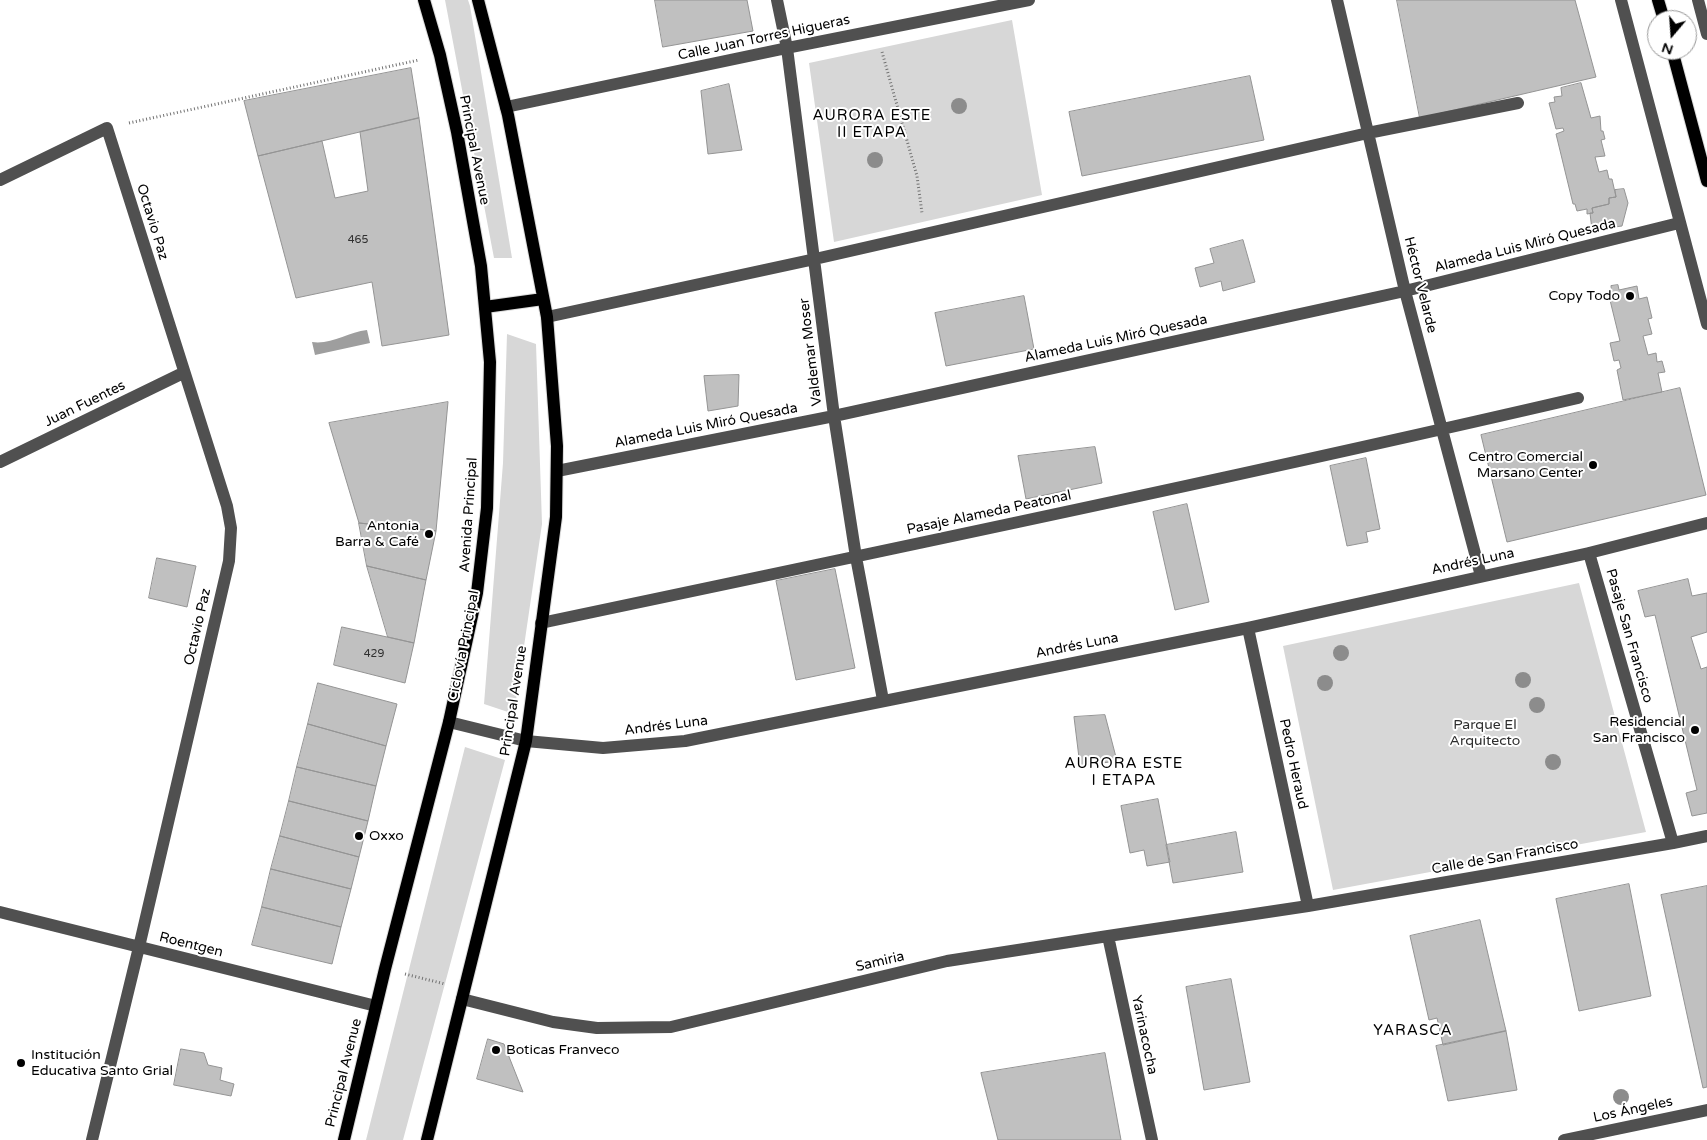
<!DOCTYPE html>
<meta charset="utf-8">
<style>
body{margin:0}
#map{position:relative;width:1707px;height:1140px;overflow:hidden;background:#fff;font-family:"Varela Round",sans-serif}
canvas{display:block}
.north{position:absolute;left:1647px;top:10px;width:50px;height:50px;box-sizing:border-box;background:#fff;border:1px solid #999;border-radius:50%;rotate:198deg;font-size:14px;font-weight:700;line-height:20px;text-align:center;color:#000}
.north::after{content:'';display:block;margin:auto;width:18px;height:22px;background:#000;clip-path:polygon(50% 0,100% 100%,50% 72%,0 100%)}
</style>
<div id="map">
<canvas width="1707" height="1140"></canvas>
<div class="north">N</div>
</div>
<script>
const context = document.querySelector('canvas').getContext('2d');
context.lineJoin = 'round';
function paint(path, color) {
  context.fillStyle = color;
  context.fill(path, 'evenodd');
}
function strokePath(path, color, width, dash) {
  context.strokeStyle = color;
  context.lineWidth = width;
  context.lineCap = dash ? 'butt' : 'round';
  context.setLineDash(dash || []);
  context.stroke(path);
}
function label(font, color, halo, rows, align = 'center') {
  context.font = font + ' "Varela Round",sans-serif';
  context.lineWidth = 4;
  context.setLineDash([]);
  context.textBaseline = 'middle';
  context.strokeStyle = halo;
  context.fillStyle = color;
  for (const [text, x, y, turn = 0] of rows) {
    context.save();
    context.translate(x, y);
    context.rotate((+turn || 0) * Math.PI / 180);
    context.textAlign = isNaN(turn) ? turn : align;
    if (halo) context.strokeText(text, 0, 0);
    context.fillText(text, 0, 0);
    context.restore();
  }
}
const green = new Path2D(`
 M445,0h23l2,6 42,252h-18z
 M1012,20l30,175 -208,47 -25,-179z
 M507,334l29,10 6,180 -28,190 -30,-10 19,-241z
 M1579,583l67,249 -313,58 -50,-244z
 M465,747l40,13 -102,380h-37z`);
const water = new Path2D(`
 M367,330l3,13 -55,12 -3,-13c19,3 36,-10 55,-12z`);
const building = new Path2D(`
 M655,0h92l6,31 -90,16z
 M1397,0h178l21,77 -176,41z
 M411,68l8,50 -161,38 -14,-55z
 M1250,76l14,64 -182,36 -13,-64z
 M1581,83l10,35 9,-2 1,15h2l2,8 -4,1 4,16 -10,1 4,15 8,-2 2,9h3l4,18 -7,1v6l-17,4 1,5 -6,1v-5l-10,2 -2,-7h-2l-17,-70 8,-3 -1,-3 -7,1 -7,-26 6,-1 -1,-5 8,-1 -1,-8z
 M729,84l13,66 -34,4 -7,-63z
 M419,118l30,217 -67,11 -10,-64 -76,16 -38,-142 64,-15 13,57 33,-7 -8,-59z
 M1624,189l4,14 -6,23 -30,4 -2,-17h3l-1,-5 17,-4v-6l7,-1 -1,-7z
 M1243,240l12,42 -32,9 -2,-10 -21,6 -5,-19 19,-5 -4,-14z
 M1618,285l1,5 18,-4 2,13 8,-2 5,21 -4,1 4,15 -9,2 5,19 8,-2 1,9 5,-1 3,11 -7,1 4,19 -39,8 -6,-30 4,-2 -2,-8 -5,1 -4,-18 10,-2 -11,-45 3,-1 -1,-9z
 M1024,296l10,53 -88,17 -11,-53z
 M739,375l-1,31 -30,5 -4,-35z
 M1680,388l26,107 -199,47 -26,-107z
 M448,402l-12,129 -77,-8 -30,-100z
 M1095,447l7,36 -76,16 -8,-43z
 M1366,458l14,71 -14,3 2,10 -21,4 -17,-80z
 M1187,504l22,98 -34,8 -22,-98z
 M359,523l77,8 -10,49 -59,-14z
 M157,558l39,8 -9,41 -38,-9z
 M367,566l59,14 -12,63 -26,-6z
 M835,569l20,99 -59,12 -20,-99z
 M1688,579l4,17 15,-3v39l-16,5 10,32 6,-2v146l-15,3 -6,-23 11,-3 -42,-175 -10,2 -7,-26z
 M342,627l72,16 -9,40 -71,-18z
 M318,683l79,21 -11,42 -78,-22z
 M1105,715l12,46 -37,5 -6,-49z
 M308,724l78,22 -10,40 -79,-19z
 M297,767l79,19 -8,35 -79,-20z
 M1158,799l12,63 -23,4 -3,-16 -14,3 -9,-47z
 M289,801l79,20 -9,36 -79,-21z
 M1236,832l7,40 -70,11 -7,-38z
 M280,836l79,21 -8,32 -80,-20z
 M271,869l80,20 -10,38 -79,-20z
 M1629,884l22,112 -72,15 -23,-112z
 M1707,886v201l-4,1 -42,-193z
 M262,907l79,20 -9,37 -80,-19z
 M1480,920l26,111 -63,14 -6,-27 -8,2 -19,-84z
 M1231,979l19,103 -46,8 -18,-103z
 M1506,1031l11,59 -69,11 -12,-55z
 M488,1039l16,5 19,48 -46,-13z
 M181,1049l23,4 4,12 14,3 -2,12 14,4 -3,12 -57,-11z
 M1105,1053l16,87h-123l-17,-67z`);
const path = new Path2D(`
 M882,52l35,124 5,37
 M129,123l290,-63
 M405,974l40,10`);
const minor = new Path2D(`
 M777,0l10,48 47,368 22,141 27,143
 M1337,0l68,291 76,285
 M1621,0l86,324
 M1698,0l9,34
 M506,107l281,-59 242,-48
 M0,180l107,-52 120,378 4,22 -2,33 -90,386 -47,193
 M547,317l268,-58 553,-126 150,-30
 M0,462l183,-89
 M557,471l277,-55 571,-125 274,-68
 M1589,553l84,290
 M541,623c346,-73 692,-145 1037,-225
 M1248,628l60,278
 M449,722l77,19 77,7 82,-7 563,-113 341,-75 118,-30
 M0,912l376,94
 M1108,936l44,204
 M462,999l91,23 44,6 74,-1 276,-66 161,-25 200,-30 365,-63 34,-7
 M1564,1140l143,-30`);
const major = new Path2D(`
 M1658,0l6,20
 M1672,50l35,131
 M485,307l58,-8
 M344,1140l41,-171 64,-247 28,-129 10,-85 3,-146 -9,-96 -24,-134 -17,-77 -16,-55
 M427,1140l99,-399 30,-224 1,-71 -10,-129 -39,-202 -30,-115`);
const trees = [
 [959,106],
 [875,160],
 [1341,653],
 [1523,680],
 [1325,683],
 [1537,705],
 [1553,762],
 [1621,1097]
];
const markers = [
 [1630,296,5,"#000"],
 [1593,465,5,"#000"],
 [429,534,5,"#000"],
 [1695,730,5,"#000"],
 [359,836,5,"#000"],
 [496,1050,5,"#000"],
 [21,1063,5,"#000"]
];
const numberNames = [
 ["465",358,240],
 ["429",374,654]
];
const streetNames = [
 ["Calle Juan Torres Higueras",764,38,-12],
 ["Principal Avenue",474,150,79],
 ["Octavio Paz",152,222,73],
 ["Alameda Luis Miró Quesada",1525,246,-14],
 ["Héctor Velarde",1420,285,76],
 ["Alameda Luis Miró Quesada",1116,339,-12],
 ["Valdemar Moser",811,352,-97],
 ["Juan Fuentes",85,404,-26],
 ["Alameda Luis Miró Quesada",706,426,-11],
 ["Pasaje Alameda Peatonal",989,513,-12],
 ["Avenida Principal",469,515,-86],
 ["Andrés Luna",1473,562,-12],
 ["Octavio Paz",198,627,-77],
 ["Pasaje San Francisco",1629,636,74],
 ["Ciclovía Principal",464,646,-79],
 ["Andrés Luna",1077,646,-11],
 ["Principal Avenue",514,701,-81],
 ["Andrés Luna",666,726,-7],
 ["Pedro Heraud",1293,764,78],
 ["Calle de San Francisco",1505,857,-10],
 ["Roentgen",191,945,14],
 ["Samiria",880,962,-13],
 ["Yarinacocha",1144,1035,78],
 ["Principal Avenue",344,1073,-76],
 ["Los Ángeles",1633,1110,-12]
];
const poiNames = [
 ["Copy Todo",1620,296],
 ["Centro Comercial",1583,457],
 ["Marsano Center",1583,473],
 ["Antonia",419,526],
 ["Barra & Café",419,542],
 ["Residencial",1685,722],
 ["San Francisco",1685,738],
 ["Oxxo",369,836,"left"],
 ["Boticas Franveco",506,1050,"left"],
 ["Institución",31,1055,"left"],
 ["Educativa Santo Grial",31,1071,"left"]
];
const parkNames = [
 ["Parque El",1485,725],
 ["Arquitecto",1485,741]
];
const neighbourhoodNames = [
 ["AURORA ESTE",872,116],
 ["II ETAPA",872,133],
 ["AURORA ESTE",1124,764],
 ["I ETAPA",1124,781],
 ["YARASCA",1413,1031]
];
paint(green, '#d7d7d7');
paint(water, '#9e9e9e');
paint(building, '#c0c0c0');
strokePath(building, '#949494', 1);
strokePath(major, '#dbdbdb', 14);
strokePath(path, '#727272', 3, [1, 2.5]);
strokePath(minor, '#505050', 12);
strokePath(major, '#000', 12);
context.fillStyle = '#8c8c8c';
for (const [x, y] of trees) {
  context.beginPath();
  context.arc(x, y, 8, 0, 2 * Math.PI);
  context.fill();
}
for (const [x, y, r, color] of markers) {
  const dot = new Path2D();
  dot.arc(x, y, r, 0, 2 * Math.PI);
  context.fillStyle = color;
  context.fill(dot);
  strokePath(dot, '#fff', 2);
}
label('11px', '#303030', null, numberNames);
label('14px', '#000', '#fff', streetNames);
label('14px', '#000', '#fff', poiNames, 'right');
label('14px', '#2e2e2e', '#fff', parkNames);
context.letterSpacing = '1px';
label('15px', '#000', '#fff', neighbourhoodNames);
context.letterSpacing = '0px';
</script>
